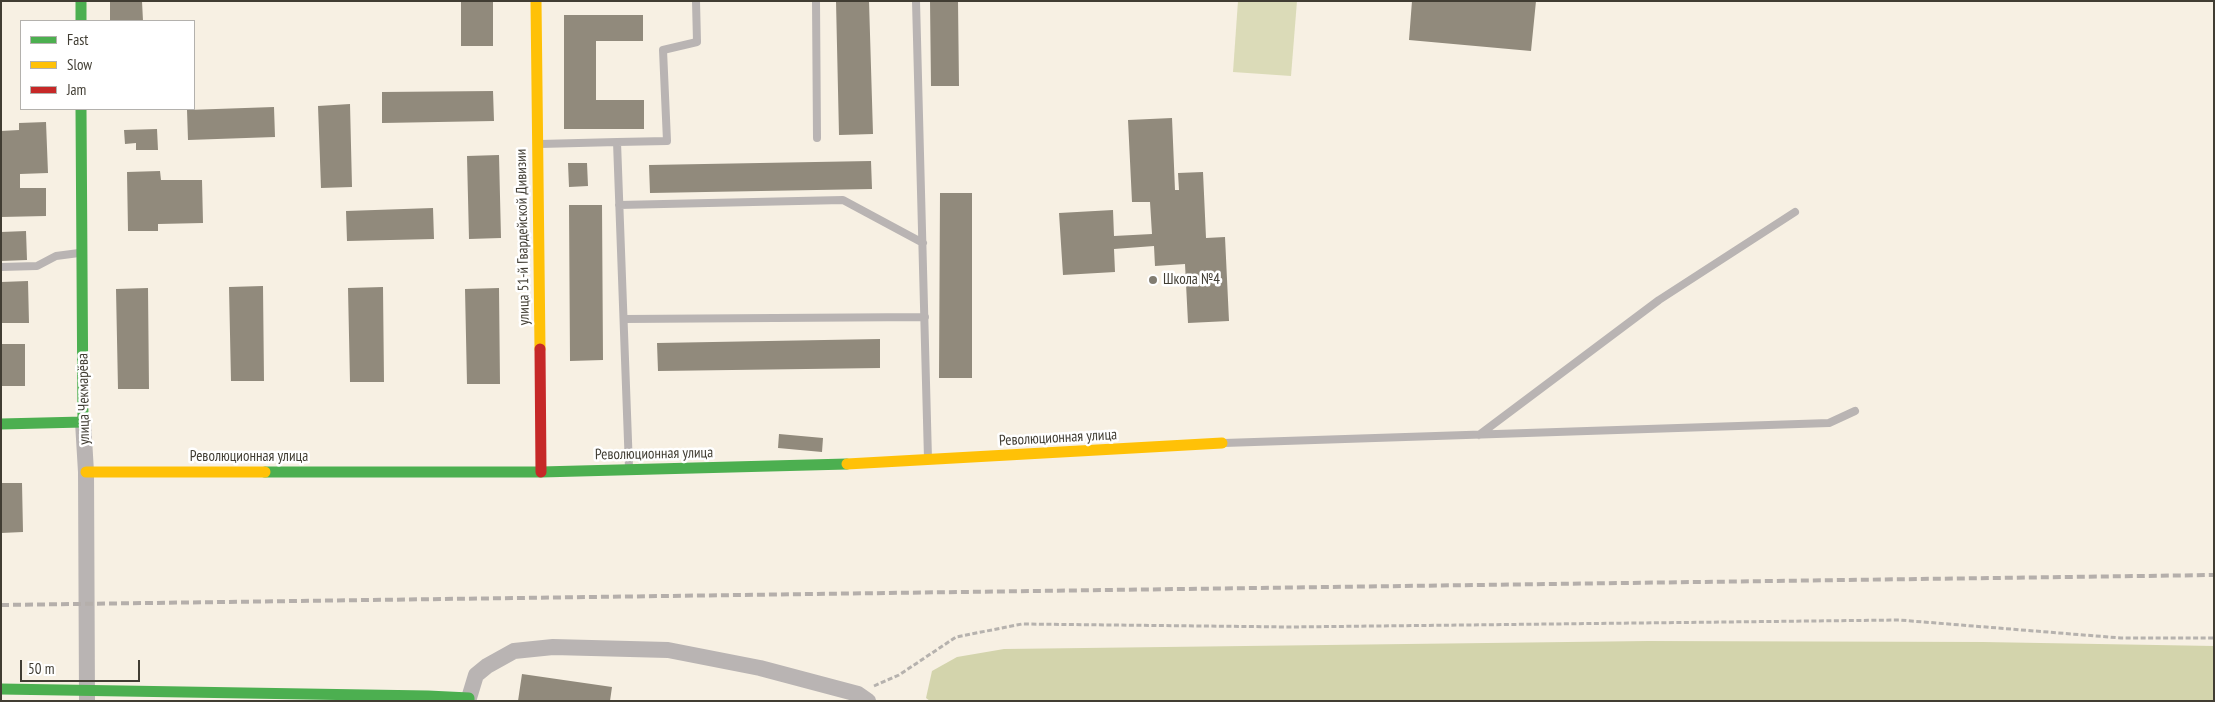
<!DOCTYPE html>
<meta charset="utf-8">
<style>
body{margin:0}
#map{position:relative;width:2215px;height:702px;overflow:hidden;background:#f7f0e3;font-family:"PT Sans Narrow",sans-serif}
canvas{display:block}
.frame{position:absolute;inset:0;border:2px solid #413d33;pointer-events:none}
.legend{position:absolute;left:20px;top:20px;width:175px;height:90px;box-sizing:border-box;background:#fff;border:1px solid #b3b1ad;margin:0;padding:6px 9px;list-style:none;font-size:15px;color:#413d33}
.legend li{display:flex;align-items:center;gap:10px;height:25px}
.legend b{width:25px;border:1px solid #b3b1ad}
.scale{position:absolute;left:20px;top:660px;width:120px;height:22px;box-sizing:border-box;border:2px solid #413d33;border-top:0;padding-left:6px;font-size:15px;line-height:18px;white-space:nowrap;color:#413d33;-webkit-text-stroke:4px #fff;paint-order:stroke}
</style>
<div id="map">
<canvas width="2215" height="702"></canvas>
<div class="frame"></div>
<ul class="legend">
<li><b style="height:6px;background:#4caf50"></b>Fast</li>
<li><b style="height:6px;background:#ffc107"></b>Slow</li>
<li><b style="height:6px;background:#c62828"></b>Jam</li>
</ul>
<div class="scale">50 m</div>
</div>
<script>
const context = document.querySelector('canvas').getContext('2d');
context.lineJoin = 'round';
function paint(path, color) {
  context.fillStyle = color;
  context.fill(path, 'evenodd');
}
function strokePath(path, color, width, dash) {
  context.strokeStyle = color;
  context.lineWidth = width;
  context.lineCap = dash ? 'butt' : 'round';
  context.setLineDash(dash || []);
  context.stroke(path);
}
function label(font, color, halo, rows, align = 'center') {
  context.font = font + ' "PT Sans Narrow",sans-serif';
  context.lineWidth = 5;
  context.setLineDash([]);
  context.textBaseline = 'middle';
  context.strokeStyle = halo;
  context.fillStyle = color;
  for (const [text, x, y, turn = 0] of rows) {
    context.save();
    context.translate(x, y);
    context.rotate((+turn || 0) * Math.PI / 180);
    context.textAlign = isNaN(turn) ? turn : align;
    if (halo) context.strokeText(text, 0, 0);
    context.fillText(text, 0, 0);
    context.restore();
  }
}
const green = new Path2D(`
 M1238,1h59l-6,75 -58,-4z`);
const forest = new Path2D(`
 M1648,641l335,1 231,4v55h-1284l-4,-3 6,-27 25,-14 47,-8z`);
const building = new Path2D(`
 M110,1h32l1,20h-33z
 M461,1h32v45h-32z
 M836,1h33l4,133 -34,1z
 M930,1h28l1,85h-28z
 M1412,1h124l-5,50 -122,-11z
 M564,15h79v26h-47v59h48v29h-80z
 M493,91l1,30 -112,2v-31z
 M350,104l2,83 -31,1 -3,-82z
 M274,107l1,30 -87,3 -1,-30z
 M1172,118l3,72h4l-1,-17 25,-1 3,66 19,-1 4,84 -41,2 -3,-59 -30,2 -1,-20 -40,3 1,23 -52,3 -4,-62 54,-3 1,26 38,-2 -2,-32h-18l-4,-82z
 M46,122l2,51 -28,1v14h26v28l-45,1v-86l18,-1v-7z
 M157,129l1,21h-22v-7l-11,1 -1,-14z
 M499,155l2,83 -32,1 -2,-83z
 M871,161l1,28 -222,4 -1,-28z
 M568,163h19l1,23 -19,1z
 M160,171l1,9h41l1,43 -45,1v7h-30l-1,-59z
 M940,193h32v185h-33z
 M569,205h33l1,155 -33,1z
 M433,208l1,31 -87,2 -1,-30z
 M26,231l1,29 -26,1v-29z
 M28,281l1,42h-28v-41z
 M263,286l1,95h-33l-2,-94z
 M383,287l1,95h-34l-2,-94z
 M148,288l1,101h-31l-2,-100z
 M499,288l1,96h-33l-2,-95z
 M880,339v29l-222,3 -1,-28z
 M1,344h24v42h-24z
 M779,434l44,4 -1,14 -44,-4z
 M1,483h21l1,49 -22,1z
 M522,674l90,13 -2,14h-92z`);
const path = new Path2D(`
 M874,686l25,-11 57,-38 66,-13 268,3 609,-7 222,18h93`);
const lane = new Path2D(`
 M816,1l1,137
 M916,1l12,458
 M617,142l50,-1 -4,-91 34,-8 -1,-41
 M540,144l77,-2 12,326
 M619,205l224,-5 80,43
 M1,267l36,-1 19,-10 23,-3
 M624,319l301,-2
 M1479,435l180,-135 136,-88
 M1224,443l605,-20 26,-12`);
const street = new Path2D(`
 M83,422l3,50 1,229
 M469,698l7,-23 11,-9 27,-15 39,-4 115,3 92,18 98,26 10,7`);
const fast = new Path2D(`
 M81,1v20
 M1,424l82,-2 -2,-313
 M265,472h276l306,-8
 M1,689l427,7 41,2v3`);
const slow = new Path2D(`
 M536,1l4,348
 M847,464l375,-21
 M86,472h179`);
const jam = new Path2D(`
 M540,349l1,123`);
const rail = new Path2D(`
 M1,605l2213,-30`);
const markers = [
 [1153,280,5,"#817c71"]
];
const streetNames = [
 ["улица 51-й Гвардейской Дивизии",523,237,-91],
 ["улица Чекмарёва",84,399,-91],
 ["Революционная улица",1058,438,-3],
 ["Революционная улица",654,454,-1],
 ["Революционная улица",249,457]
];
const poiNames = [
 ["Школа №4",1163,280]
];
paint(green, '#dbdbb8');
paint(forest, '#d3d4ac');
paint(building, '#918a7c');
strokePath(path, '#b6b2ae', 3, [5, 2.5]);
strokePath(lane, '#b9b4b3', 8);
strokePath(street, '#b9b4b3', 16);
strokePath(fast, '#4caf50', 11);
strokePath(slow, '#ffc107', 11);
strokePath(jam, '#c62828', 11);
strokePath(rail, '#b5afab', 4, [8, 4]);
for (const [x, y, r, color] of markers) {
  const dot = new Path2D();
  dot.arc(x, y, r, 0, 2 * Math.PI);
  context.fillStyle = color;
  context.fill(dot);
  strokePath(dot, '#fff', 2);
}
label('15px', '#413d33', '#fff', streetNames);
label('15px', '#413d33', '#fff', poiNames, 'left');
</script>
